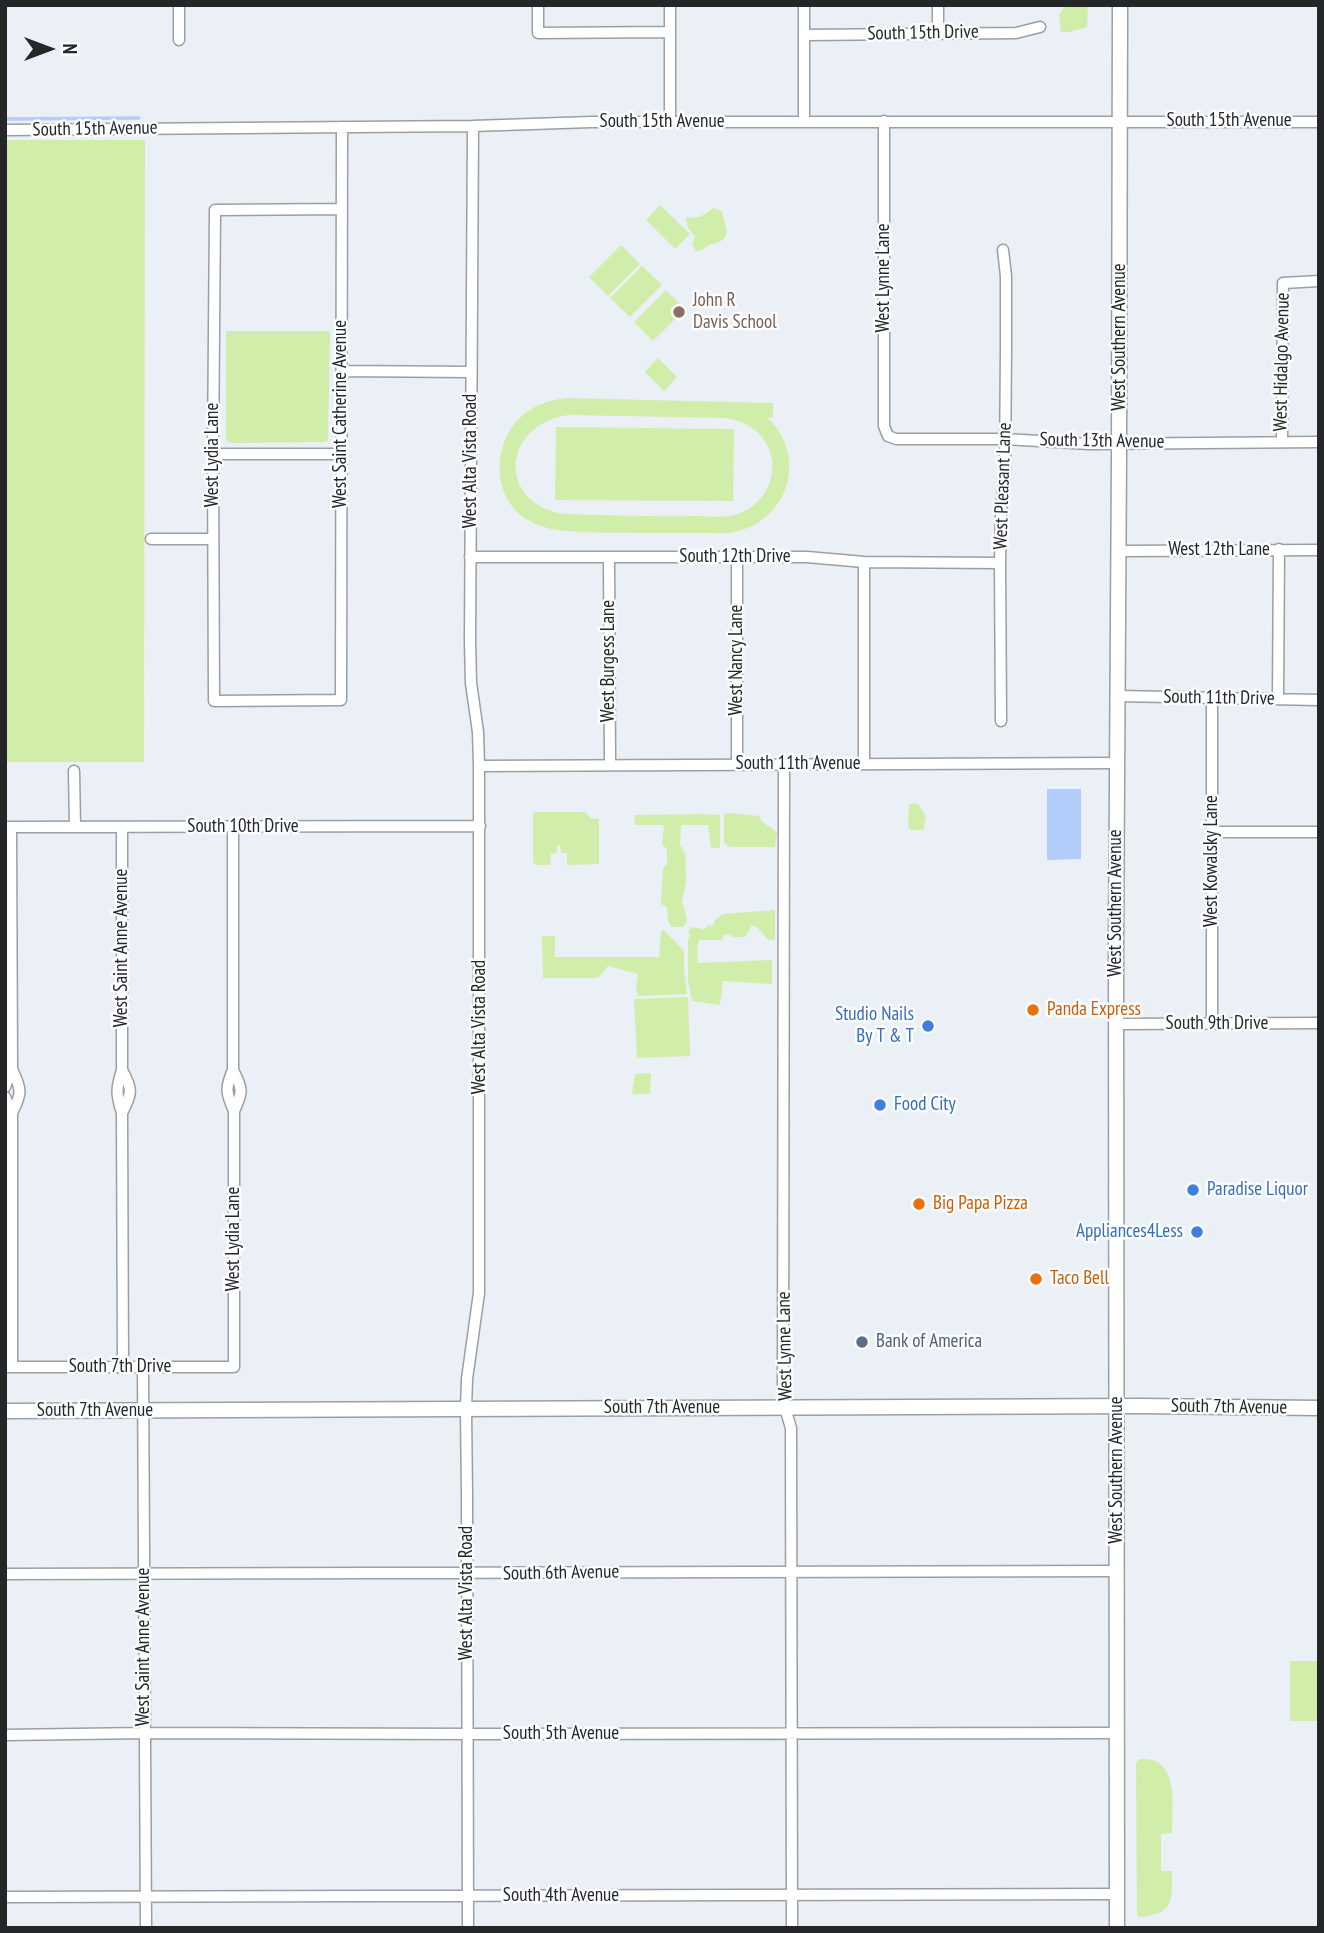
<!DOCTYPE html>
<style>
body{margin:0}
#map{position:relative;width:1324px;height:1933px;overflow:hidden;background:#eaf0f5;font-family:"PT Sans Narrow",sans-serif}
canvas{display:block}
.frame{position:absolute;inset:0;border:7px solid #242628;pointer-events:none}
.north{position:absolute;left:14px;top:14px;width:70px;height:70px;-webkit-text-stroke:5px #fbfdff;paint-order:stroke;rotate:90deg;font-size:19px;font-weight:700;line-height:28px;text-align:center;color:#242628}
.north::after{content:'';display:block;margin:auto;width:24px;height:32px;background:#242628;clip-path:polygon(50% 0,100% 100%,50% 72%,0 100%)}
</style>
<div id="map">
<canvas width="1324" height="1933"></canvas>
<div class="frame"></div>
<div class="north">N</div>
</div>
<script>
const context = document.querySelector('canvas').getContext('2d');
context.lineJoin = 'round';
function paint(path, color) {
  context.fillStyle = color;
  context.fill(path, 'evenodd');
}
function strokePath(path, color, width, dash) {
  context.strokeStyle = color;
  context.lineWidth = width;
  context.lineCap = dash ? 'butt' : 'round';
  context.setLineDash(dash || []);
  context.stroke(path);
}
function label(font, color, halo, rows, align = 'center') {
  context.font = font + ' "PT Sans Narrow",sans-serif';
  context.lineWidth = 5;
  context.setLineDash([]);
  context.textBaseline = 'middle';
  context.strokeStyle = halo;
  context.fillStyle = color;
  for (const [text, x, y, turn = 0] of rows) {
    context.save();
    context.translate(x, y);
    context.rotate((+turn || 0) * Math.PI / 180);
    context.textAlign = isNaN(turn) ? turn : align;
    if (halo) context.strokeText(text, 0, 0);
    context.fillText(text, 0, 0);
    context.restore();
  }
}
const green = new Path2D(`
 M1066,5h22l-1,22 -18,5h-8l-2,-17z
 M5,140h140l-1,622h-139z
 M660,205l30,29 -15,15 -29,-29z
 M714,208l8,3c3,18 12,28 -10,33 -7,2 -9,7 -16,7l-4,-7 3,-8 -7,-8 -2,-10 14,-1z
 M621,245l19,19 -32,32 -19,-19z
 M642,266l20,19 -32,32 -20,-19z
 M666,290l19,19 -32,32 -19,-19z
 M226,331h104l-2,109 -3,2 -92,1 -7,-2z
 M658,358l19,19 -13,14 -19,-19z
 M567,398l206,5v14l-6,1c20,16 28,48 18,72 -8,20 -25,35 -46,41 -10,3 -22,2 -32,2 -21,0 -42,0 -64,0 -27,-1 -57,1 -85,-3 -10,-1 -21,-5 -30,-10 -38,-22 -36,-79 -5,-105 13,-11 28,-15 44,-17zM568,415l158,3c21,4 37,13 44,34 9,27 -8,55 -35,63 -13,3 -29,1 -43,1 -42,1 -85,-1 -128,-2 -67,-10 -63,-89 4,-99z
 M556,427l178,2 -1,72 -178,-1z
 M909,804h9l8,12 -3,14h-12l-3,-3z
 M534,812h51l5,6 9,1v45l-32,1v-12h-6l-1,-8 -3,1v7l-6,1 -1,11h-14l-3,-3v-47z
 M728,813l31,3 3,6 15,10 -2,15h-45l-6,-4v-28z
 M704,814l16,1v33h-9l-3,-23h-27l-1,20 5,8 1,28 -4,22 3,7 2,11 -4,6h-11l-4,-6 -1,-14 -6,-3 2,-35 4,-5v-15l-5,-5 2,-19h-29l-1,-10z
 M775,910v30h-7l-10,-12 -6,-3 -7,12h-11l-6,-3 -4,1 -2,5h-23l-2,7 1,16 74,-3v24l-49,-3 -3,24 -28,-4 -4,-21v-40l2,-5 -2,-2 3,-6 8,1 3,2 7,-5 4,1 2,-6 8,-6z
 M664,930l20,21v19l3,24 -49,2 -2,-9 2,-13 -30,-8 -10,12h-55l-1,-42h13v21h104l2,-26z
 M688,997l2,59 -53,2 -3,-59z
 M651,1073l-1,21h-18l3,-20z
 M1290,1661h29v60h-29z
 M1139,1759c5,0 11,0 16,2 23,9 17,52 17,72l-11,1v37h11c0,31 2,43 -33,46l-2,-3 -1,-151z`);
const water = new Path2D(`
 M1047,789h34v70l-34,1z`);
const stream = new Path2D(`
 M5,119l134,-1`);
const minor = new Path2D(`
 M538,5v28l132,-1
 M938,33v-28
 M805,35l211,-2 24,-6
 M179,40v-35
 M884,121v305l4,10 8,3h109l84,5 230,-2
 M670,122v-117
 M804,122v-117
 M5,130l468,-4 118,-4h728
 M342,209l-127,1 -2,244 1,247 127,-1 1,-573
 M342,371l129,1
 M1282,442l1,-159 36,-2
 M213,454h127
 M151,539h62
 M1119,551l200,-1
 M737,556v209
 M470,557h337l57,5 136,1
 M609,557l1,208
 M864,562v201
 M1118,696l201,4
 M1278,699l1,-150
 M1001,721l-1,-158 1,-52 4,-41 1,-122v-72l-3,-26
 M784,764l-1,621 2,23 6,20 1,500
 M479,766l638,-3
 M74,771l1,56
 M5,827l475,-1
 M122,827v243c-6,19 -6,24 0,43l1,254
 M1212,832h107
 M1212,1023v-325
 M1116,1024l203,-1
 M122,1070c11,20 10,22 0,43
 M233,1070c10,19 10,22 1,41
 M5,1087l7,-18 -1,-242
 M5,1097l7,16v254
 M12,1113c10,-20 10,-23 0,-44
 M5,1367h229v-256c-8,-18 -9,-23 -1,-41v-243
 M143,1367l3,561
 M5,1574l1112,-3
 M5,1735l139,-2 334,1 639,-1
 M5,1897l1112,-3
 M468,1928l-1,-433 -1,-86 1,-30 12,-86v-527l-1,-34 -7,-49 -1,-42 3,-515`);
const major = new Path2D(`
 M5,1411l1136,-5 178,2
 M1117,1928l-1,-986 3,-485 1,-452`);
const markers = [
 [679,312,7,"#8d6e63"],
 [1033,1010,7,"#e8710a"],
 [928,1026,7,"#3f7fe0"],
 [880,1105,7,"#3f7fe0"],
 [1193,1190,7,"#3f7fe0"],
 [919,1204,7,"#e8710a"],
 [1197,1232,7,"#3f7fe0"],
 [1036,1279,7,"#e8710a"],
 [862,1342,7,"#5c6f8a"]
];
const streetNames = [
 ["South 15th Drive",923,33,-1],
 ["South 15th Avenue",1229,121],
 ["South 15th Avenue",662,122],
 ["South 15th Avenue",95,129,-1],
 ["West Lynne Lane",884,278,-90],
 ["West Southern Avenue",1120,337,-90],
 ["West Hidalgo Avenue",1282,362,-89],
 ["West Saint Catherine Avenue",341,414,-90],
 ["South 13th Avenue",1102,441,1],
 ["West Lydia Lane",213,455,-90],
 ["West Alta Vista Road",471,461,-90],
 ["West Pleasant Lane",1003,486,-88],
 ["West 12th Lane",1219,550],
 ["South 12th Drive",735,557],
 ["West Nancy Lane",737,660,-90],
 ["West Burgess Lane",609,661,-90],
 ["South 11th Drive",1219,698,1],
 ["South 11th Avenue",798,764],
 ["South 10th Drive",243,827],
 ["West Kowalsky Lane",1212,861,-90],
 ["West Southern Avenue",1116,903,-90],
 ["West Saint Anne Avenue",122,948,-90],
 ["South 9th Drive",1217,1024],
 ["West Alta Vista Road",480,1027,-90],
 ["West Lydia Lane",234,1239,-90],
 ["West Lynne Lane",785,1346,-91],
 ["South 7th Drive",120,1367],
 ["South 7th Avenue",1229,1407,1],
 ["South 7th Avenue",662,1408],
 ["South 7th Avenue",95,1411],
 ["West Southern Avenue",1117,1470,-90],
 ["South 6th Avenue",561,1573,-1],
 ["West Alta Vista Road",467,1593,-90],
 ["West Saint Anne Avenue",144,1647,-90],
 ["South 5th Avenue",561,1734],
 ["South 4th Avenue",561,1896]
];
const educationNames = [
 ["John R",693,301],
 ["Davis School",693,323]
];
const foodNames = [
 ["Panda Express",1047,1010],
 ["Big Papa Pizza",933,1204],
 ["Taco Bell",1050,1279]
];
const shopNames = [
 ["Studio Nails",914,1015],
 ["By T & T",914,1037],
 ["Food City",894,1105,"left"],
 ["Paradise Liquor",1207,1190,"left"],
 ["Appliances4Less",1183,1232]
];
const serviceNames = [
 ["Bank of America",876,1342]
];
paint(green, '#d0eda9');
paint(water, '#b4ccfa');
strokePath(stream, '#b4ccfa', 3.5);
strokePath(minor, '#9a9fa3', 13);
strokePath(major, '#9a9fa3', 17);
strokePath(minor, '#fff', 10);
strokePath(major, '#fff', 14);
for (const [x, y, r, color] of markers) {
  const dot = new Path2D();
  dot.arc(x, y, r, 0, 2 * Math.PI);
  context.fillStyle = color;
  context.fill(dot);
  strokePath(dot, '#fbfdff', 2.5);
}
label('19px', '#242628', '#fbfdff', streetNames);
label('19px', '#785e54', '#fbfdff', educationNames, 'left');
label('19px', '#c56008', '#fbfdff', foodNames, 'left');
label('19px', '#366cbe', '#fbfdff', shopNames, 'right');
label('19px', '#4e5e75', '#fbfdff', serviceNames, 'left');
</script>
